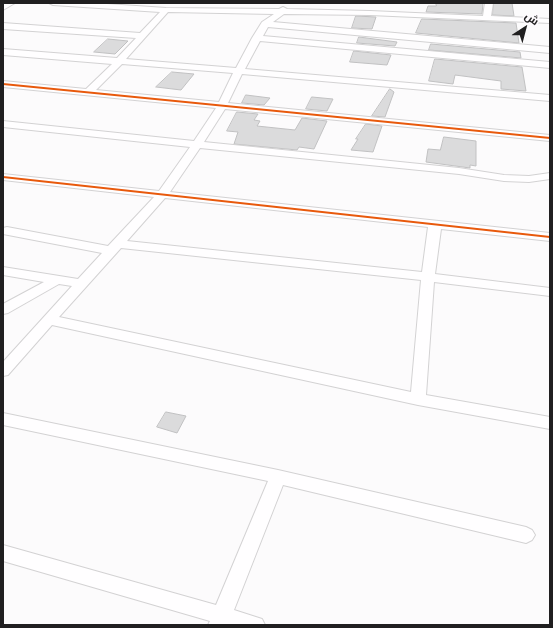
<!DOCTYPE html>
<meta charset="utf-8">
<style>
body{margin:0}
#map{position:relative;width:553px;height:628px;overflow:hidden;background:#fcfbfc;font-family:"Public Sans",Cairo,sans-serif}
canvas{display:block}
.frame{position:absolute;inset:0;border:4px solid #201f20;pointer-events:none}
.north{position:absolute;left:505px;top:8px;width:40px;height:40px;-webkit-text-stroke:3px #fdfafd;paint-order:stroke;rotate:36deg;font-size:11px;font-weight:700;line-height:16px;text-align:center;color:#201f20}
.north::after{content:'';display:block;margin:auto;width:14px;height:18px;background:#201f20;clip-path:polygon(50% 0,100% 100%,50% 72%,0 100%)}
</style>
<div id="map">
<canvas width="553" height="628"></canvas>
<div class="frame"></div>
<div class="north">ش</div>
</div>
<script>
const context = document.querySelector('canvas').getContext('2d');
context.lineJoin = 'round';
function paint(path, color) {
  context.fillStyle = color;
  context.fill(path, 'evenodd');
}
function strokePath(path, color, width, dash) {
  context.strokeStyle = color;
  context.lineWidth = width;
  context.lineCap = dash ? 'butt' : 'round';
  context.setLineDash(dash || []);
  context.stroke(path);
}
const building = new Path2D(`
 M436,3h47l-1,11 -56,-2 2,-6h8z
 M494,3h18l2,13 -21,-1z
 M356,16l20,1 -4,12 -20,-1z
 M422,19l94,4 3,20 -103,-10z
 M359,37l38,5 -2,4 -38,-3z
 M108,39l20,2 -13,13 -21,-2z
 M431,44l89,8 1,6 -92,-8z
 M354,51l37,4 -4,10 -37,-3z
 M435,59l87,8 4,24 -25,-2v-8l-46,-6 -2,9 -24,-3z
 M172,72l22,2 -13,16 -25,-3z
 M390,89l4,3 -9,25 -13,-1z
 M246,95l24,3 -6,7 -22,-2z
 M312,97l21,2 -6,12 -21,-2z
 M237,112l21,2 -4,6 6,1 -3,5 38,4 7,-12 25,3 -13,28 -15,-2 -2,3 -63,-6 4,-12 -11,-1z
 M366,124l16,2 -9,26 -22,-2 7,-11h-2z
 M444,137l32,4v25l-6,-1v3l-44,-6 2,-13 12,1z
 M166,412l20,4 -9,17 -20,-6z`);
const minor = new Path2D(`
 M49,3h43l74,5 113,1 4,-2 4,2 83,2 113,5 2,-13h8l-2,13 59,3v4l-180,-8 -86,-1 -11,8 277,25v6l-282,-26 -5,9 287,26v6l-290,-27 -15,28 305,26v6l-308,-27 -14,29 322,32v6l-325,-32 -21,33 255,26 45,7 25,1 21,-3v6l-21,3 -25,-1 -45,-7 -259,-26 -30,44 380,41v8l-109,-12 -6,45 115,14v8l-116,-14 -8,113 124,22v12l-132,-24 -366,-80 -44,50 -5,1v-14l69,-76 -13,-2 -51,29 -5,1v-10l41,-22 -41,-7v-8l75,12 24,-26 -99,-19v-6l4,-1 101,19 46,-49 -151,-17v-6l156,17 31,-44 -187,-20v-6l191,20 22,-33 -213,-21v-6l83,8 26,-25 -109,-9v-6l114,9 19,-20 -133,-9v-6l137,10 20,-21 -107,-7zM168,12l106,2 -12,8 -10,16 -16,30 -110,-9zM122,64l111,9 -14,29 -123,-12zM165,198l263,29 -6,45 -295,-31zM121,248l300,32 -10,112 -352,-75z
 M3,413l275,57 248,57 6,3 3,5 -3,5 -6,3 -243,-58 -49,125 28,9 3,6h-57l2,-4 -207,-60v-16l213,60 52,-124 -265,-56z`);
const tertiary = new Path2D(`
 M3,3h12l-12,7z`);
const cycleway = new Path2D(`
 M3,83l547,54v2l-547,-54z
 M3,176l547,60v2l-547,-60z`);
paint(building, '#dbdbdc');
strokePath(building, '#c1c1c2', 1);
strokePath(minor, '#d3d2d3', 2);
strokePath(tertiary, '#d3d2d3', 2);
paint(minor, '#fffeff');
paint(tertiary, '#fffeff');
paint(cycleway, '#e8590c');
</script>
